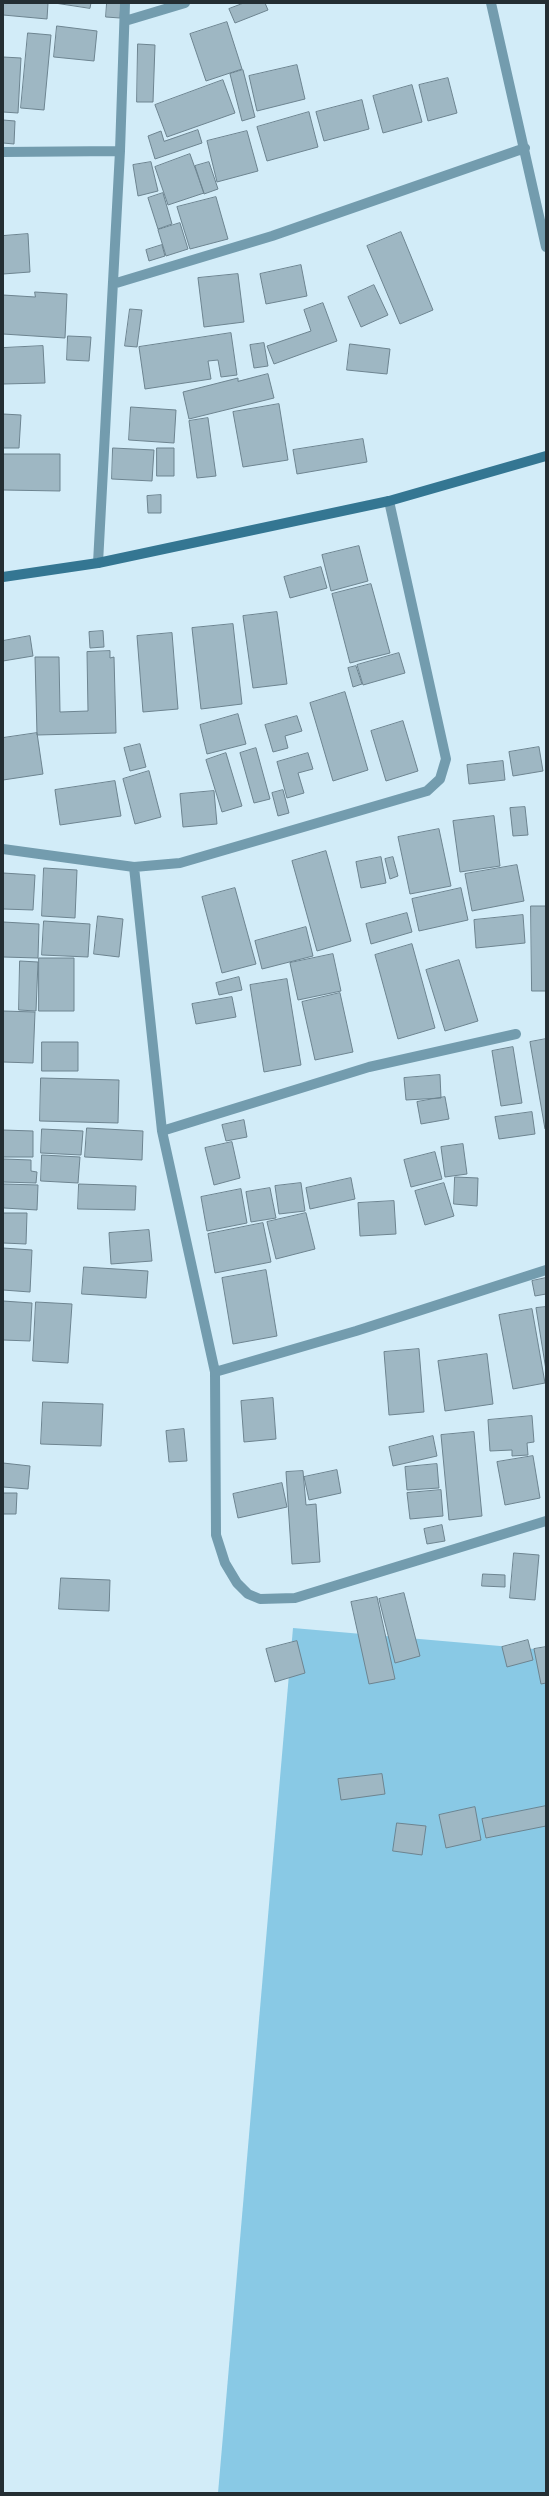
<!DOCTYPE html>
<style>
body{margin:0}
#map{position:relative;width:549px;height:2496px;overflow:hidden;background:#d2ecf8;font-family:Karla,sans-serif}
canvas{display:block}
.frame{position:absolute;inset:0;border:4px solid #242e33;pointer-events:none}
</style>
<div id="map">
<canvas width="549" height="2496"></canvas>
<div class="frame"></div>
</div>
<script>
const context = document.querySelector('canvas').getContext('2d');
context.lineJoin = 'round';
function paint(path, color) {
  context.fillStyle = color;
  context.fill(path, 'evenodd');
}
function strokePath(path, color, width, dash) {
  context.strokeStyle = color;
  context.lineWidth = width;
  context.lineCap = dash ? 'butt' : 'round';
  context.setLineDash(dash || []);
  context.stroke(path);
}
const green = new Path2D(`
 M293,1628l253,22v843h-328z`);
const building = new Path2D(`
 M3,3h45l-1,16 -44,-4z
 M55,3h36l-1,5z
 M107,3h14l-1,15 -14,-1z
 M244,3h21l3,7 -33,13 -6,-14z
 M227,22l15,47 -36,12 -16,-47z
 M57,26l40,5 -3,30 -40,-4z
 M28,33l23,2 -7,75 -23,-2z
 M138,44l17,1 -2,57h-16z
 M3,57l18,1 -3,55 -15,-1z
 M297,65l8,34 -48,12 -8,-35z
 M243,70l12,47 -13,4 -12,-47z
 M448,78l9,35 -29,8 -9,-36z
 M223,80l12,33 -68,24 -12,-32z
 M412,85l10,37 -39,11 -10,-37z
 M362,100l7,29 -45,12 -8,-29z
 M309,112l9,35 -51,14 -10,-34z
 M3,120l12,1 -1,23 -11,-1z
 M198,130l4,13 -47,16 -7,-23 13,-5 3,10z
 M247,131l11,40 -41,11 -10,-41z
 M190,154l14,39 -36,12 -13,-38z
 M151,162l7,29 -20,5 -5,-31z
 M209,162l9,27 -14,5 -9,-28z
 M163,193l9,31 -14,5 -10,-31z
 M216,197l12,42 -38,10 -13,-42z
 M180,223l8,26 -22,7 -8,-26z
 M401,232l32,78 -33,14 -33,-78z
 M28,234l2,38 -27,2v-38z
 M162,245l3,11 -16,5 -3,-11z
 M301,265l6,31 -41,8 -6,-30z
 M238,274l6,48 -40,5 -6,-49z
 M374,285l14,30 -27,12 -13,-30z
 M35,292l32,2 -2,44 -62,-4v-39l32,2z
 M323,303l14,38 -63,23 -7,-18 44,-15 -7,-21z
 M130,309l12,1 -5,37 -12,-1z
 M231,333l6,42 -16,2 -3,-17 -10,1 3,18 -66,10 -6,-42z
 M68,336l23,1 -2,24 -22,-1z
 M264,343l4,23 -14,2 -4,-23z
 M350,344l40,5 -3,25 -40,-4z
 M43,346l2,37 -42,1v-36z
 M268,374l6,24 -85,21 -6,-27 55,-14v3z
 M279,404l9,56 -45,7 -10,-55z
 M131,407l45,3 -2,33 -45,-3z
 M3,414l18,1 -2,33h-16z
 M208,418l8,58 -19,2 -8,-57z
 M363,439l4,23 -70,12 -4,-24z
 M113,448l41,2 -2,31 -40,-2z
 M157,448h17v28h-17z
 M3,454h57v37l-57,-1z
 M161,495v18h-13l-1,-17z
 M359,546l9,35 -37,10 -9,-36z
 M321,567l6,21 -37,10 -6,-21z
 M371,584l19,69 -40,10 -18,-69z
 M277,612l10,72 -34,4 -10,-72z
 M233,624l9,80 -41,5 -9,-81z
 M103,631l1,16 -14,1 -1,-16z
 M172,633l6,76 -35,3 -6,-76z
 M30,636l3,20 -30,5v-20z
 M110,651v7l4,-1 2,76 -79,2 -2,-78h24l1,55 28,-1 -1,-59z
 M399,653l6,20 -42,12 -6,-20z
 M356,666l6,18 -9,3 -5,-19z
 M345,692l23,78 -35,11 -23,-78z
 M238,714l8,30 -39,10 -7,-29z
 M297,716l5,15 -17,5 3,12 -15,4 -8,-27z
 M403,721l15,50 -32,10 -15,-50z
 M37,733l6,41 -40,6v-42z
 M140,744l6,23 -16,4 -6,-23z
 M539,747l4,24 -30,5 -4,-24z
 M256,748l14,51 -16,4 -14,-50z
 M226,753l16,53 -20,6 -16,-52z
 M308,753l5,16 -15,4 6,20 -17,5 -10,-36z
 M503,761l2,19 -36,4 -2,-19z
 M149,771l12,46 -26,7 -12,-45z
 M115,781l6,35 -61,9 -5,-35z
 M283,790l6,23 -11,3 -6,-23z
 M214,791l3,33 -34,3 -3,-33z
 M525,807l3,28 -15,1 -3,-28z
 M494,816l6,50 -40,6 -7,-51z
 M439,829l12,57 -41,8 -12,-57z
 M326,851l25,90 -34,10 -25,-90z
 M381,857l5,26 -25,5 -5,-26z
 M393,857l5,19 -8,3 -5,-20z
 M517,865l7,36 -52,10 -7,-37z
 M44,868l33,2 -2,48 -33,-2z
 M3,873l32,2 -2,35 -30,-1z
 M235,888l21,76 -34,9 -20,-76z
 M461,888l7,32 -49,11 -7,-32z
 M531,906h15v85h-14z
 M407,913l5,19 -41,12 -5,-20z
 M523,915l2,28 -49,5 -2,-28z
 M98,916l25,3 -4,38 -25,-3z
 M44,921l46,3 -2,33 -46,-2z
 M3,922l36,2 -1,34 -35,-1z
 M306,927l7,29 -51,13 -7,-28z
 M412,944l23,84 -37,11 -23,-84z
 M333,954l8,37 -43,9 -8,-37z
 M39,958h35v53h-35z
 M459,960l19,61 -33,10 -19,-61z
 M20,961l18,1 -2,49 -17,-1z
 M239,977l3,13 -23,5 -3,-12z
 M287,979l14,86 -37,7 -14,-87z
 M340,993l13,59 -38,8 -13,-58z
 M232,997l4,20 -40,7 -4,-20z
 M3,1011l32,1 -2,51 -30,-1z
 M546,1039v90h-1l-15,-87z
 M42,1042h36v29h-36z
 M513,1047l9,56 -21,3 -9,-55z
 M440,1075l1,23 -35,2 -2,-22z
 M41,1078l78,2 -1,43 -78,-2z
 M445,1097l4,22 -28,5 -4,-22z
 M532,1112l3,22 -36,5 -4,-22z
 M244,1120l3,17 -21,4 -4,-16z
 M87,1128l56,3 -1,29 -57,-3z
 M42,1129l41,2 -2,24 -40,-2z
 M3,1130l30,1v26h-30z
 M232,1142l8,36 -26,7 -9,-37z
 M463,1144l4,30 -22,3 -4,-30z
 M435,1152l7,27 -31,8 -7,-27z
 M42,1155l38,2 -2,26 -37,-2z
 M4,1159l27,1v11l6,1 -1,11 -33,-1z
 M455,1177l23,1 -1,28 -23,-2z
 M351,1178l4,21 -45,10 -4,-21z
 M301,1183l4,28 -26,3 -4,-28z
 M444,1183l10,33 -29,9 -10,-34z
 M4,1184l34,1 -1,25 -33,-2z
 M79,1184l57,2 -1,24 -57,-1z
 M270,1188l6,30 -25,4 -5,-30z
 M241,1189l6,34 -40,8 -6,-34z
 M394,1201l2,33 -36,2 -2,-33z
 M3,1213h24l-1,31 -23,-1z
 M306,1213l9,36 -39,10 -9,-37z
 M263,1223l8,39 -56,11 -7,-39z
 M149,1230l3,31 -41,3 -2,-31z
 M3,1248l29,2 -2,42 -27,-2z
 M84,1267l64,4 -2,27 -64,-4z
 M266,1270l11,66 -44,8 -11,-66z
 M546,1278v16l-11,2 -3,-15z
 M3,1301l29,2 -2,38 -27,-1z
 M36,1302l36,2 -4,59 -35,-2z
 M546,1307v63l-10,-62z
 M532,1309l13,74 -32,6 -14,-74z
 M419,1349l5,63 -35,3 -5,-63z
 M487,1354l6,50 -48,7 -7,-50z
 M273,1398l3,41 -32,3 -3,-41z
 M43,1402l60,2 -2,42 -60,-2z
 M532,1416l2,26 -7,1 1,12 -16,1v-6l-22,1 -2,-31z
 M184,1429l3,32 -18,1 -3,-31z
 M474,1432l8,84 -33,4 -8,-85z
 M433,1436l4,20 -44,10 -4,-19z
 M533,1456l7,42 -35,7 -8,-43z
 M3,1463l27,3 -2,23 -25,-2z
 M437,1464l2,24 -32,2 -2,-23z
 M337,1470l4,23 -32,7 -5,-23z
 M303,1471l3,34 10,-1 4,58 -28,2 -6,-92z
 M282,1483l5,24 -49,11 -5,-24z
 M441,1490l2,26 -33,3 -3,-26z
 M3,1493h14l-1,21h-13z
 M442,1525l3,16 -18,3 -3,-15z
 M514,1553l25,2 -4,45 -25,-2z
 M483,1574l22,1v12l-23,-1z
 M61,1578l49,2 -1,31 -50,-2z
 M404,1593l16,63 -25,7 -16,-64z
 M377,1597l18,82 -26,5 -18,-82z
 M528,1640l5,20 -26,7 -5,-20z
 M297,1641l8,32 -30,9 -9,-33z
 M546,1647v36l-5,1 -7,-35z
 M382,1774l3,20 -44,6 -3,-21z
 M546,1806v20l-60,12 -4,-19z
 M475,1807l6,33 -35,8 -7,-33z
 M397,1823l29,3 -4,29 -29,-4z`);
const street = new Path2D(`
 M491,3l55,244
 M125,21l60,-18
 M3,152l117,-1
 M113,284l159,-48 253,-88
 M98,563l22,-412 5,-148
 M3,849l131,18 46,-4 247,-72 13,-12 6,-20 -57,-258
 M134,867l28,264 53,241 1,163 9,28 12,20 11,11 12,5 35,-1 251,-77
 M162,1131l207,-64 147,-33
 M215,1372l141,-41 190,-61`);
const secondary = new Path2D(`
 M3,577l95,-14 291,-62 157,-45`);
paint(green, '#89c9e5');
paint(building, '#9eb7c3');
strokePath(building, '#6d8490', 1);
strokePath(street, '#739cae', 10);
strokePath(secondary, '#347692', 10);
</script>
